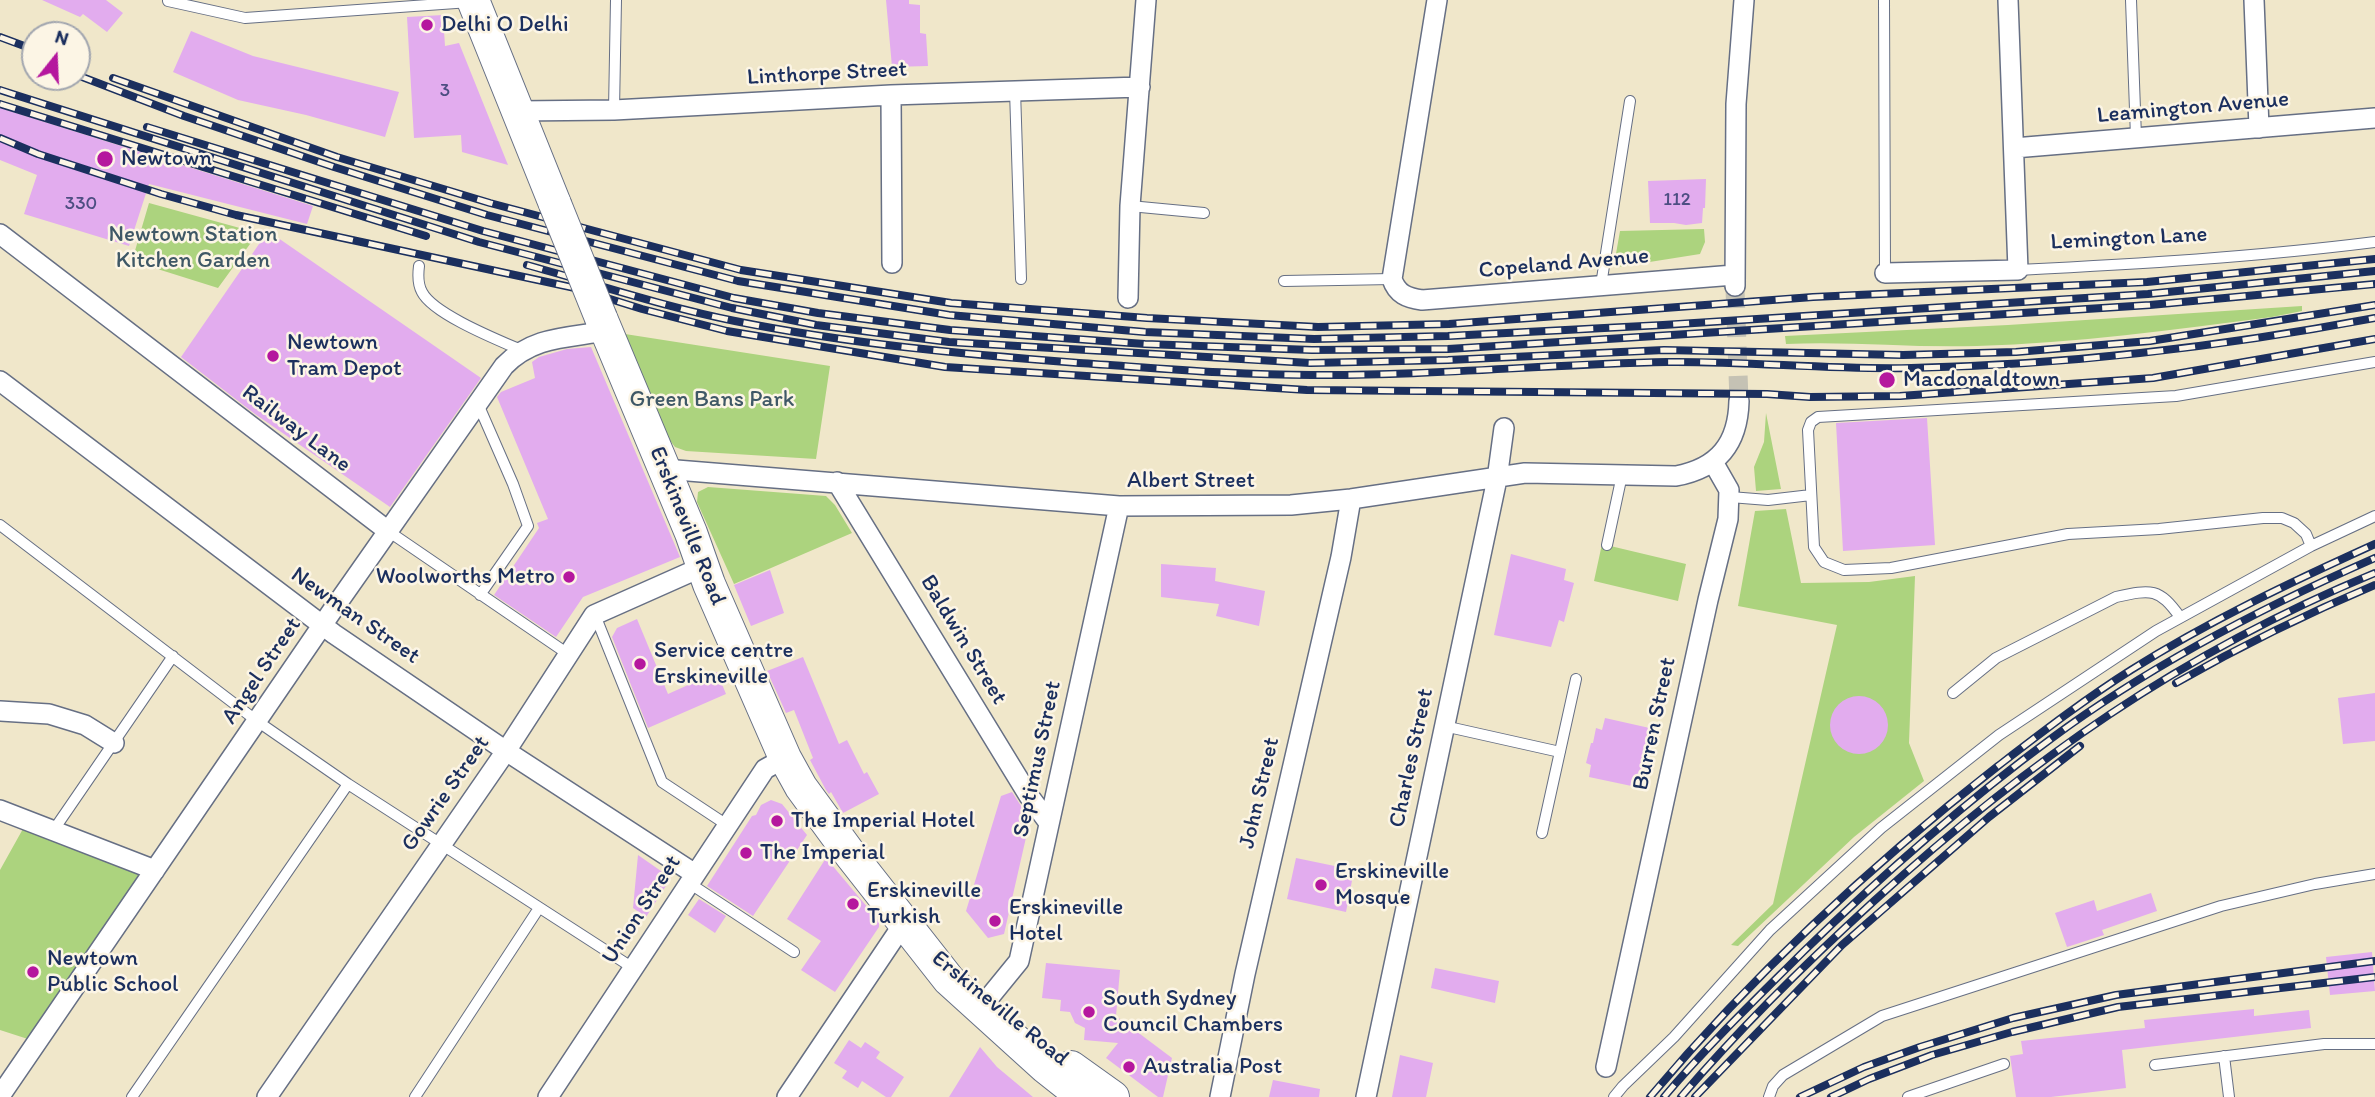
<!DOCTYPE html>
<style>
body{margin:0}
#map{position:relative;width:2375px;height:1097px;overflow:hidden;background:#f0e7ca;font-family:Itim,sans-serif}
canvas{display:block}
.north{position:absolute;left:21px;top:21px;width:70px;height:70px;box-sizing:border-box;background:#fcf5e5;border:2px solid #a2a6af;border-radius:50%;rotate:18deg;font-size:19px;font-weight:700;line-height:28px;text-align:center;color:#1b2f5e}
.north::after{content:'';display:block;margin:auto;width:24px;height:32px;background:#b5179e;clip-path:polygon(50% 0,100% 100%,50% 72%,0 100%)}
</style>
<div id="map">
<canvas width="2375" height="1097"></canvas>
<div class="north">N</div>
</div>
<script>
const context = document.querySelector('canvas').getContext('2d');
context.lineJoin = 'round';
function paint(path, color) {
  context.fillStyle = color;
  context.fill(path, 'evenodd');
}
function strokePath(path, color, width, dash) {
  context.strokeStyle = color;
  context.lineWidth = width;
  context.lineCap = dash ? 'butt' : 'round';
  context.setLineDash(dash || []);
  context.stroke(path);
}
function label(font, color, halo, rows, align = 'center') {
  context.font = font + ' Itim,sans-serif';
  context.lineWidth = 5;
  context.setLineDash([]);
  context.textBaseline = 'middle';
  context.strokeStyle = halo;
  context.fillStyle = color;
  for (const [text, x, y, turn = 0] of rows) {
    context.save();
    context.translate(x, y);
    context.rotate((+turn || 0) * Math.PI / 180);
    context.textAlign = isNaN(turn) ? turn : align;
    if (halo) context.strokeText(text, 0, 0);
    context.fillText(text, 0, 0);
    context.restore();
  }
}
const green = new Path2D(`
 M149,203l109,30 -40,55 -86,-27z
 M1704,229l1,13 -5,12 -82,13 -4,-2 6,-34z
 M2302,306v5l-30,6c-98,13 -196,26 -295,29 -64,2 -127,-5 -191,-2l-1,-8 223,-11z
 M625,334l205,32 -14,93 -130,-8 -11,-4 -7,-9z
 M1766,413l15,76 -25,2 -2,-24 10,-25z
 M708,487l118,9 9,9 17,28 -118,51 -37,-82 1,-10z
 M1786,509l15,74 68,-1 46,-6 -6,167 15,38 -70,56 -116,109 -7,-1 42,-41 64,-279 -99,-19 17,-95z
 M1602,544l84,20 -8,37 -84,-20z
 M24,827l119,47 -109,167 -34,-11v-160z`);
const building = new Path2D(`
 M42,0h64l17,13 -16,19 -24,-18 -3,3z
 M886,0h23v4l11,1v28l6,1 2,32 -36,1z
 M443,15l2,31 14,-3 49,122 -46,-13 -1,-17 -47,3 -7,-121z
 M191,31l62,25 146,36 -14,45 -79,-22 -68,-15 -65,-28z
 M0,108l313,98 -6,18 -158,-40 -20,62 -105,-32 13,-39 -37,-15z
 M1706,179l-1,29h-2l-1,15 -16,2 -12,-2h-24l-2,-42z
 M268,231l213,147 -91,129 -135,-93 -74,-57z
 M591,347l89,210 -97,40 -27,40 -62,-42 45,-67 -2,-5 11,-4 -51,-122 4,-5 34,-14 -3,-16 7,-5 28,-8z
 M1927,418l8,127 -92,6 -7,-128z
 M1511,554l55,15 -2,11 10,3 -10,39 -5,-2 -8,27 -57,-12z
 M1161,564l55,4 -1,13 50,10 -6,35 -43,-10 3,-12 -58,-7z
 M770,570l14,43 -33,13 -17,-41z
 M637,619l31,75 49,-22 9,22 -78,34 -36,-91 5,-9z
 M803,657l36,87 8,-4 17,34 3,-2 12,22 -36,19 -12,-21 -2,2 -3,-4 -16,-30 3,-2 -19,-48 -8,3 -19,-42z
 M2375,693v48l-32,3 -5,-46z
 M1830 725a29 29 0 1 1 58 0a29 29 0 1 1-58 0Z
 M1605,718l49,11 -13,59 -52,-11 2,-12 -5,-2 5,-20h2l3,-15 6,2z
 M1012,792l18,28 -26,114 -16,4 -22,-27 35,-115z
 M771,800l11,4 25,31 -54,81 -46,-30 45,-70 4,-1 5,-10z
 M638,855l33,23 -25,39 -13,-9z
 M826,858l53,63v6l-44,65 -34,-22 20,-29 -34,-22z
 M1296,858l58,12 -8,42 -59,-13z
 M2151,893l6,18 -55,19 2,5 -37,12 -12,-34 39,-13 3,11z
 M699,899l27,17 -11,17 -27,-18z
 M2372,952l3,39 -45,4 -4,-38z
 M1046,963l74,7 -4,46 56,42 -9,39h-5l-52,-39 12,-15 -34,-3 1,-12 -10,-5 -5,-11 -10,-1 1,-11 -19,-2z
 M1435,968l64,13 -4,22 -64,-15z
 M2254,1009v7l55,-6 2,18 -189,22 4,38 -75,9h-35l-6,-41 13,-2 -2,-13 124,-13 -1,-8z
 M849,1040l12,8 4,-6 15,10 -4,6 28,19 -13,20h-5l-24,-16 -4,7 -16,-10 5,-7 -13,-8z
 M980,1047l17,20 36,30h-84z
 M1400,1055l33,8 -7,34h-34z
 M1273,1080l47,9 -1,8h-50z`);
const minorTunnel = new Path2D(`
 M1735,289l4,112`);
const service = new Path2D(`
 M1884,0l1,273
 M2131,0l5,137
 M168,1l77,17 225,-16
 M1015,90l6,189
 M614,110l2,-110
 M1130,206l74,7
 M419,266c-1,8 -1,19 3,26 11,22 76,48 99,58
 M2018,270c120,-6 238,-13 357,-28
 M1284,281l108,-2
 M1601,285l29,-184
 M478,404l35,80 15,42 -48,69
 M1730,497l38,3 43,-5
 M0,525l257,196 91,63 285,184
 M388,531l180,123
 M1607,545l15,-70
 M2311,546l-5,-12 -12,-11 -12,-5h-19l-104,11 -91,5 -177,34 -47,2 -20,-8 -10,-15 -6,-117 3,-8 7,-5 358,-21 199,-34
 M595,615l67,167 65,43
 M1953,693l43,-35 120,-61c36,-8 43,-9 64,20
 M1444,726l116,26
 M53,831l120,-175
 M1542,833l34,-154
 M689,883l105,69
 M2224,1056l5,41
 M2155,1065l169,-21h51
 M132,1097l216,-313
 M415,1097l124,-189
 M1614,1097l9,-11 51,-49 96,-107 111,-102 118,-93 157,-104 155,-85 64,-30
 M1769,1097l4,-11 10,-11 99,-59 339,-110 94,-22 60,-10
 M1908,1097l96,-33`);
const minor = new Path2D(`
 M1437,0l-45,279c5,15 15,19 30,21l312,-25
 M2254,0l5,128
 M891,95l1,168
 M517,111l97,-1 277,-15 249,-8
 M2014,148l361,-30
 M0,234l388,297
 M1885,273l133,-3 -10,-270
 M1735,286l1,-182 8,-104
 M1128,298l2,-92 16,-206
 M0,381l334,253 172,117 189,123
 M664,469l455,37 172,-1 60,-6 174,-26 151,3c43,-8 62,-33 63,-75
 M837,482l192,314 20,27
 M0,711l49,3 36,11 29,18
 M0,810l155,60
 M979,1010l40,-49 100,-455
 M1606,1067l102,-467 20,-81 1,-29 -16,-28
 M0,1096l332,-485 172,-245c29,-30 64,-28 102,-35
 M267,1097l239,-346 88,-136 108,-48
 M548,1097l217,-328 20,-11
 M787,1097l117,-174
 M1220,1097l25,-123 96,-417 10,-58
 M1366,1097l131,-618 7,-51`);
const primary = new Path2D(`
 M473,0l82,204
 M601,318l90,215 18,51 76,174 16,29 49,67 99,126 96,87 38,30
 M1071,1067l42,30`);
const rail = new Path2D(`
 M0,37l35,13
 M77,75l107,41 150,51 153,48 251,66 211,34 196,17 169,7 134,-3 215,-11 485,-31 227,-23
 M113,78l224,79 153,46 251,67 210,33 196,15 171,9 131,-3 364,-27 334,-15 228,-23
 M0,90l479,152 253,66 84,17 133,17 361,21 138,-3 216,-10 239,5 113,-3 134,-11 225,-36
 M0,104l426,132
 M147,127l336,104 251,67 84,15 132,17 195,14 167,6 136,-1 702,-44 225,-21
 M0,138l38,16 123,40 75,21 339,73 67,21 85,22 218,36 362,23 460,4 43,3 90,-1 253,-18 222,-39
 M527,265c69,19 138,42 208,56 114,23 228,33 344,42 77,5 155,12 233,12 119,1 237,-11 355,-13 82,-1 162,8 244,6 156,-3 310,-21 464,-50
 M2176,683c65,-37 130,-69 199,-98
 M1650,1097c103,-122 222,-233 348,-331 43,-33 87,-67 133,-96 78,-49 160,-88 244,-126
 M1664,1097c43,-51 92,-98 139,-145 78,-76 161,-149 249,-214 99,-73 211,-131 323,-180
 M1681,1097c59,-69 125,-134 193,-196 154,-140 307,-248 501,-328
 M1695,1097l147,-152 147,-128 91,-71
 M1800,1097l64,-30 56,-20 93,-29 103,-23 259,-34
 M1831,1097l38,-18 63,-24 80,-23 106,-25 257,-30`);
const primaryBridge = new Path2D(`
 M555,204l46,114`);
const markers = [
 [427,25,7,"#b5179e"],
 [105,159,9,"#b5179e"],
 [273,356,7,"#b5179e"],
 [1887,380,9,"#b5179e"],
 [569,577,7,"#b5179e"],
 [640,664,7,"#b5179e"],
 [777,821,7,"#b5179e"],
 [746,853,7,"#b5179e"],
 [1321,885,7,"#b5179e"],
 [853,904,7,"#b5179e"],
 [995,921,7,"#b5179e"],
 [33,972,7,"#b5179e"],
 [1089,1012,7,"#b5179e"],
 [1129,1067,7,"#b5179e"]
];
const numberNames = [
 ["3",445,91],
 ["112",1677,200],
 ["330",81,204]
];
const poiNames = [
 ["Delhi O Delhi",441,25],
 ["Newtown",121,159],
 ["Newtown",287,343],
 ["Tram Depot",287,369],
 ["Macdonaldtown",1903,380],
 ["Woolworths Metro",555,577,"right"],
 ["Service centre",654,651],
 ["Erskineville",654,677],
 ["The Imperial Hotel",791,821],
 ["The Imperial",760,853],
 ["Erskineville",1335,872],
 ["Mosque",1335,898],
 ["Erskineville",867,891],
 ["Turkish",867,917],
 ["Erskineville",1009,908],
 ["Hotel",1009,934],
 ["Newtown",47,959],
 ["Public School",47,985],
 ["South Sydney",1103,999],
 ["Council Chambers",1103,1025],
 ["Australia Post",1143,1067]
];
const streetNames = [
 ["Linthorpe Street",827,74,-3],
 ["Leamington Avenue",2193,108,-5],
 ["Lemington Lane",2129,239,-3],
 ["Copeland Avenue",1564,264,-5],
 ["Railway Lane",296,429,37],
 ["Albert Street",1191,481],
 ["Erskineville Road",687,526,68],
 ["Newman Street",355,616,35],
 ["Baldwin Street",963,640,59],
 ["Angel Street",262,671,-56],
 ["Burren Street",1655,724,-78],
 ["Charles Street",1412,758,-78],
 ["Septimus Street",1038,759,-78],
 ["John Street",1260,793,-77],
 ["Gowrie Street",446,794,-55],
 ["Union Street",642,910,-57],
 ["Erskineville Road",1000,1009,39]
];
const parkNames = [
 ["Newtown Station",193,235],
 ["Kitchen Garden",193,261],
 ["Green Bans Park",712,400]
];
paint(green, '#acd37e');
paint(building, '#e2acee');
strokePath(minorTunnel, '#c5c2b4', 19, [19, 10]);
strokePath(service, '#666f84', 12);
strokePath(minor, '#666f84', 22);
strokePath(primary, '#666f84', 34);
strokePath(service, '#fff', 10);
strokePath(minor, '#fff', 19);
strokePath(primary, '#fff', 32);
strokePath(rail, '#1b2f5e', 8);
strokePath(rail, '#fcf5e5', 5, [16]);
strokePath(primaryBridge, '#666f84', 34, []);
strokePath(primaryBridge, '#fff', 32);
for (const [x, y, r, color] of markers) {
  const dot = new Path2D();
  dot.arc(x, y, r, 0, 2 * Math.PI);
  context.fillStyle = color;
  context.fill(dot);
  strokePath(dot, '#fcf5e5', 2.5);
}
label('19px', '#4d4e82', null, numberNames);
label('23px', '#1b2f5e', '#fcf5e5', poiNames, 'left');
label('23px', '#1b2f5e', '#fcf5e5', streetNames);
label('23px', '#3f5866', '#fcf5e5', parkNames);
</script>
